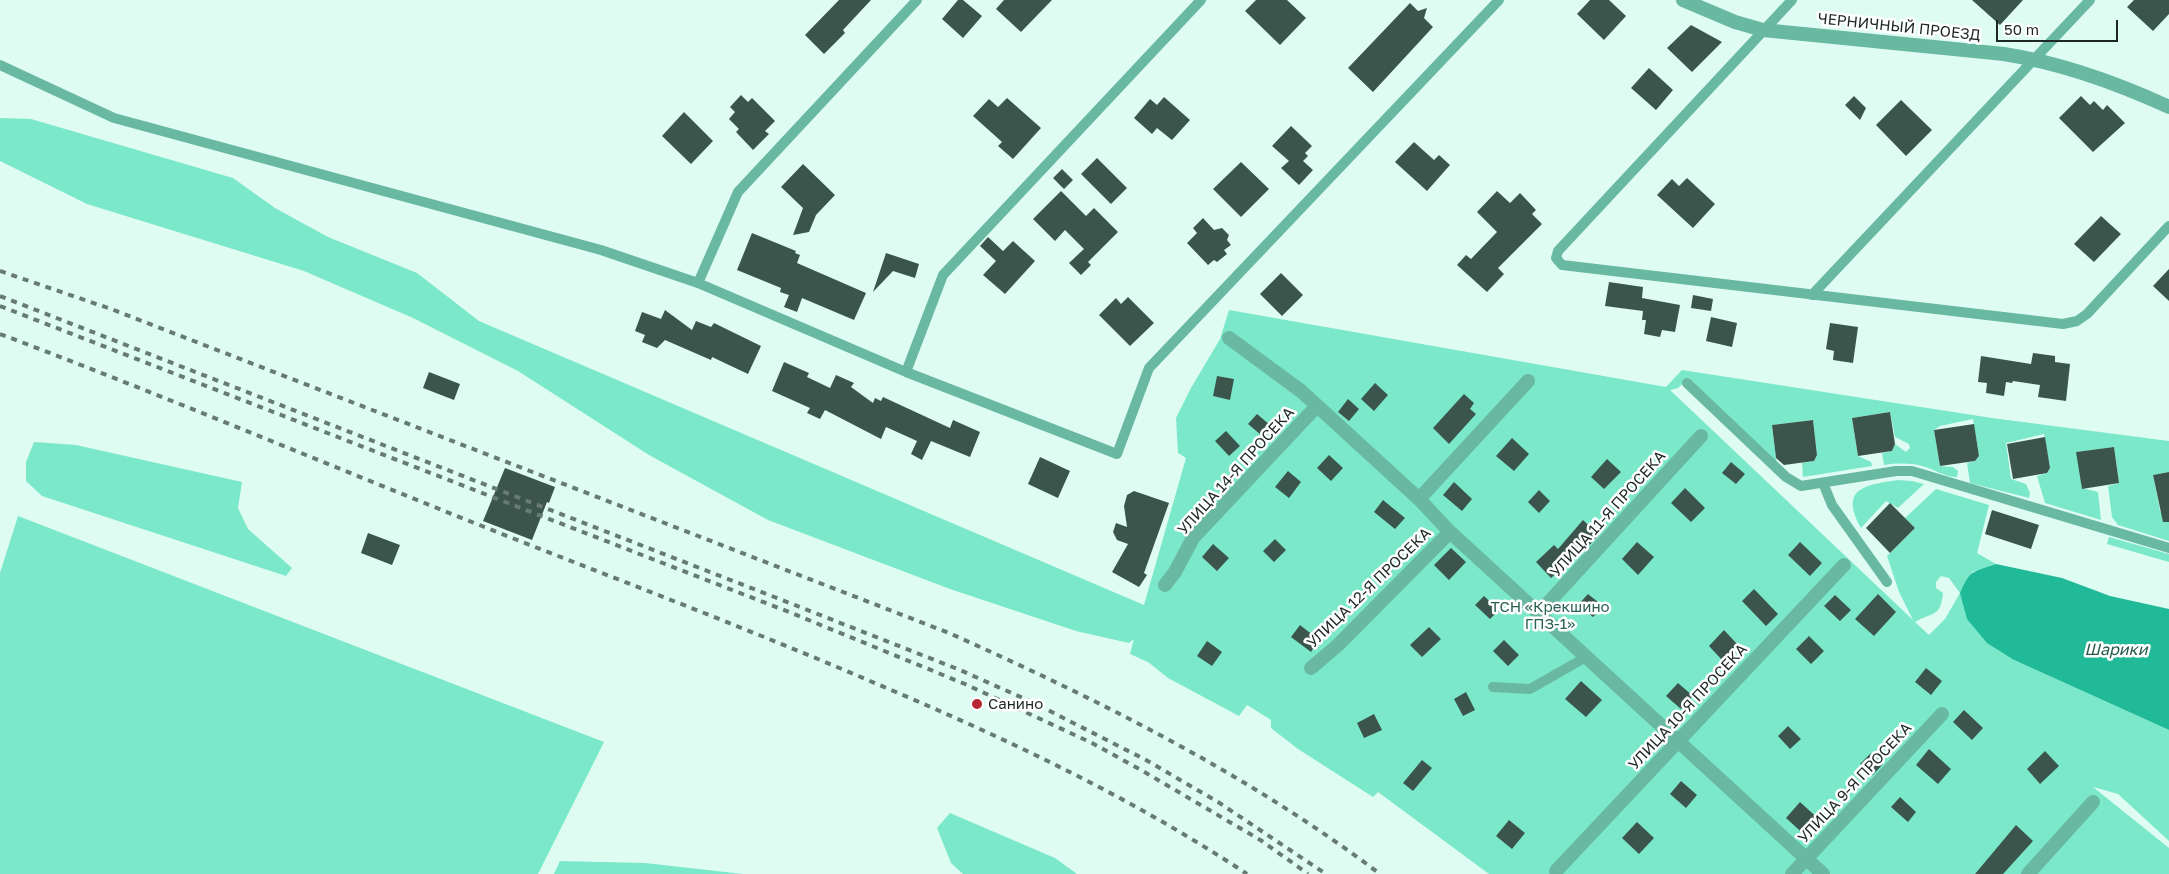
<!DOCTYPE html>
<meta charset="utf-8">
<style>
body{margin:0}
#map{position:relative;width:2169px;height:874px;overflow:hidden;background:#defcf2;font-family:"Golos Text",sans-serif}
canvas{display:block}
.scale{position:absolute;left:1996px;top:20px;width:122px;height:22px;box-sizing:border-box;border:2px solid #1d2824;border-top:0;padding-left:6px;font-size:15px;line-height:18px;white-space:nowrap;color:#1d2824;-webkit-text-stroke:4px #fff;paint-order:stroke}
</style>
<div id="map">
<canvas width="2169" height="874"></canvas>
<div class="scale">50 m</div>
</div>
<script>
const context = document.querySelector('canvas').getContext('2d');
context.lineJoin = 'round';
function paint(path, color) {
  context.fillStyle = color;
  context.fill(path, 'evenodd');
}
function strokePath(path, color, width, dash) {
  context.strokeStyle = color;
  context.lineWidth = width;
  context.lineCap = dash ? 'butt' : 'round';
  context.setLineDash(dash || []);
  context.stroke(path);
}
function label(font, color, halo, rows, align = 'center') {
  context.font = font + ' "Golos Text",sans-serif';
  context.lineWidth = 5;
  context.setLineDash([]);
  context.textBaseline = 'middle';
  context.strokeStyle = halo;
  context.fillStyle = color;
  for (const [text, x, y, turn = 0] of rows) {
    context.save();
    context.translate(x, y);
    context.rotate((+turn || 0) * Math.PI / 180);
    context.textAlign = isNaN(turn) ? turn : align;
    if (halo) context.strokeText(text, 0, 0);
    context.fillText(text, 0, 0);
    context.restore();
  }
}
const green = new Path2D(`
 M0,118l31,1 202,59 42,30 53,29 89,36 62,48 665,284 42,-147 -8,-5 -2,-35 15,-30 29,-49 9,-29 437,77 16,-17 310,48 177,23v31l-16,3 7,36 9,4v26l-51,-16 -6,-8 -4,-31 11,-3 -5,-36 -37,5 5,36 16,4 3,28 -56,-17 -8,-27 10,-3 3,-5 -6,-34 -38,9 5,36 15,5 4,9 -1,5 -59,-15 -3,-20 8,-2 4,-5 -6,-37 -33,7 -6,4 6,36 13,1 5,4 -1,6c-13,0 -23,-8 -35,-11 -12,-3 -25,-3 -38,-1l-2,-12 10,-2 3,-7 11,8 4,-4 -1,-4 -14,-7 -5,-25 -38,6 6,38 13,6 1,4 -69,11 -1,-14 12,-2 3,-6 -4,-35 -41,5 5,41 -88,-88 -11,10 -8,2 243,230 -14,-28 -12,-36 28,-28 -10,-10 31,-29 53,16 -12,48 19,11 -24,8 42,88 155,70v111l-51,-47 -25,-7 76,61v26h-680l-111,-82 -5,5 -75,-48 -27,-21v-8l-24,-15 -8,11 -71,-38 -20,-16 -18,-8 4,-15 -5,4 -53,-12 -126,-42 -182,-69 -119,-65 -131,-84 -105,-53 -109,-47 -217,-67 -87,-43zM1941,576l8,2 11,15 -15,26 -16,16 -14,-13c19,-11 25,-4 28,-29l-7,-5v-6z
 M34,442l42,3 166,37 -4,26 10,21 44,39 -6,8 -244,-80 -16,-15v-19z
 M1898,480l14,1 12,3 -26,24 -12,-7 -25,27c-22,-40 4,-43 37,-48z
 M18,516l586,226 -66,132h-538v-301z
 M2109,537l60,17v8l-62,-18z
 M950,813l105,45 22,16h-114l-12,-11 -14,-35z
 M560,861l85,2 98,11h-189z`);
const water = new Path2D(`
 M1996,564l66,14 48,18 59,13v121l-155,-70 -27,-17 -20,-24 -7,-26c10,-23 12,-21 36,-29z`);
const building = new Path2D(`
 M839,0h32l-28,30 2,3 -21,21 -19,-19z
 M958,0h5l19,16 -19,22 -21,-19z
 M1004,0h48l-31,32 -25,-23z
 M1256,0h31l19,18 -26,27 -35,-34z
 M1590,0h19l17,16 -22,24 -27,-26z
 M1972,0h51l-23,25z
 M2134,0h35v14l-16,17 -26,-24z
 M1410,3l8,8 9,-3 -3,10 9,9 -60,65 -25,-24z
 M1691,25l31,17 -30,30 -25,-24z
 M1649,68l24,22 -17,20 -25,-22z
 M741,95l7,7 4,-4 23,23 -10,10 4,3 -16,16 -17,-18 3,-3 -10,-10 6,-7 -5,-5z
 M1854,96l12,12 -6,12 -15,-15z
 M2081,96l9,9 4,-4 9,9 4,-5 18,18 -32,29 -34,-34z
 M1164,97l26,23 -18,20 -15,-12 -5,6 -18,-16 16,-19 7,6z
 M1007,98l34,30 -28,31 -15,-13 4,-4 -29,-26 16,-17 9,8z
 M1901,100l31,30 -26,26 -30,-31z
 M684,112l29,29 -22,23 -29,-28z
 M1291,126l21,20 -7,7 3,3 -5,5 10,9 -14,15 -18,-17 8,-7 -17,-15z
 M1414,142l20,18 5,-5 11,10 -23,26 -32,-29z
 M1097,158l30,30 -16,16 -30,-30z
 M1241,162l28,27 -28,28 -28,-28z
 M803,164l32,31 -19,20 -7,17 -16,3 10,-27 -22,-21z
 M1062,169l11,11 -9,9 -11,-11z
 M1687,178l28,26 -22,24 -36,-33 15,-16 7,7z
 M1061,191l25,25 8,-8 24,24 -30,30 3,3 -10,10 -12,-12 15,-14 -19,-19 -10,11 -22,-22z
 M1497,191l13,12 10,-10 16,17 -4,4 10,10 -44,44 6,6 -17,18 -30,-27 9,-10 5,4 26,-27 -20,-20z
 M2101,216l20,18 -27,28 -20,-18z
 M1203,218l11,12 8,-2 7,7 -2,5 4,5 -7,5 3,4 -10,8 -3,-2 -6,5 -21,-22 10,-10 -4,-5z
 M752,233l44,18 -1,2 5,2 -3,8 69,30 -12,27 -52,-22 -5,14 -13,-5 5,-12 -9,-3 1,-4 -44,-18z
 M988,237l15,14 10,-10 22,20 -30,33 -22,-19 13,-14 -16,-15z
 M886,253l33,11 -4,14 -22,-7 -20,21z
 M2169,269v32l-16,-15z
 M1281,273l22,22 -21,21 -22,-22z
 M1609,282l34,5 -1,11 38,7 -5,27 -13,-2 -2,7 -16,-3 2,-14h-4l1,-9 -38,-5z
 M1693,295l20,4 -2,12 -20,-3z
 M1128,297l26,26 -24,23 -31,-31 17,-17 5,6z
 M665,310l27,20 4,-9 15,6 3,-4 47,23 -13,28 -36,-17 -1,3 -46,-20 -8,8 -15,-6 3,-7 -10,-4 7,-19 19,7z
 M1711,317l26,6 -5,24 -26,-6z
 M1830,323l28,4 -5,36 -20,-3 1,-9 -8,-2z
 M2033,353l22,3v6l15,2 -4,37 -28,-4 2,-12 -27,-4 -1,2 -6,-1 -2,14 -18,-3 1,-10 -9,-1 3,-26 50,8z
 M784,362l25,11 -2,4 23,11 6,-13 18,8 -3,4 22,16 2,-5 6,3 2,-4 67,31 3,-8 27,12 -10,25 -39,-16 -9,19 -11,-6 6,-13 -31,-14 -5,12 -56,-29 -5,9 -13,-6 3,-5 -38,-17z
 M429,372l31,12 -6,16 -31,-12z
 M1217,376l17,3 -4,21 -17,-4z
 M1375,383l13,12 -14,16 -13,-12z
 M1464,394l10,9 -4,6 6,5 -27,30 -16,-16z
 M1348,399l11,10 -10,12 -11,-9z
 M1890,412l5,32 -3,7 -34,5 -6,-38z
 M1257,414l13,11 -9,10 -13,-11z
 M1813,420l4,35 -3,6 -30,4 -8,-7 -4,-33z
 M1974,424l5,32 -4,5 -35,5 -6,-36z
 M1226,431l14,15 -11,10 -14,-15z
 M2045,437l5,31 -3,5 -34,6 -6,-35z
 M1512,438l17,16 -15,17 -18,-15z
 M2114,447l5,36 -37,6 -6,-37z
 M1329,455l14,13 -12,13 -14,-13z
 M1040,457l30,14 -12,27 -30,-14z
 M1607,459l14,13 -17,17 -13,-12z
 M1731,462l14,12 -9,10 -14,-11z
 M505,468l50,19 -6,16 -2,-1 -15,38 -49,-19z
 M1288,471l13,11 -12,16 -14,-11z
 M2169,472v50h-6l-10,-47z
 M1454,482l18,17 -10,12 -19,-16z
 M1685,488l20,20 -14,14 -20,-19z
 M1539,490l11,11 -11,12 -11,-11z
 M1134,491l35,12 -25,70 3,2 -8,12 -27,-15 16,-28 -11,-4 -4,-8 3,-9 11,4 -3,-21 3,-11z
 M1383,500l22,18 -10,11 -21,-17z
 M1890,503l25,25 -25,25 -24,-25z
 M1992,510l47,15 -8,24 -46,-15z
 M1583,520l16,15 -14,15 -1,-1 -33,29 -15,-16 18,-17 4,4z
 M368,533l32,12 -8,20 -31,-12z
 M1275,539l11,11 -12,12 -11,-11z
 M1637,542l17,15 -16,18 -16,-16z
 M1800,542l22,21 -12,13 -22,-21z
 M1213,544l16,14 -12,13 -15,-14z
 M1451,548l15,14 -17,18 -15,-15z
 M1754,589l24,25 -12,12 -24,-25z
 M1588,594l15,12 -10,11 -15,-12z
 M1878,594l18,18 -22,24 -19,-17z
 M1835,595l16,15 -11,11 -16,-15z
 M1484,596l15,14 -9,9 -15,-14z
 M1300,625l19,15 -8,12 -20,-15z
 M1429,627l12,12 -19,18 -12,-12z
 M1724,630l14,15 -16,15 -13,-14z
 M1809,636l15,15 -13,13 -15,-15z
 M1504,640l15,15 -11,11 -15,-15z
 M1207,641l15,11 -10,14 -15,-10z
 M1926,668l16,13 -11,14 -16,-13z
 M1581,681l21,19 -16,17 -21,-18z
 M1678,683l15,13 -12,13 -15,-13z
 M1466,692l9,18 -12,6 -9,-17z
 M1964,710l19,18 -11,12 -19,-18z
 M1374,714l8,16 -18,8 -7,-15z
 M1788,726l13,13 -11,10 -12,-13z
 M1929,749l22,20 -13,15 -22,-19z
 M2045,751l14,15 -19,18 -13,-15z
 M1871,753l12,11 -10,11 -13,-11z
 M1422,760l10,8 -19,23 -10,-8z
 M1681,781l16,14 -11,13 -16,-14z
 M1900,797l16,15 -8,10 -17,-15z
 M1800,802l22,20 -14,16 -22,-20z
 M1509,820l16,13 -13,16 -16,-13z
 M1637,822l17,16 -15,16 -17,-16z
 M2016,825l17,16 -30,33h-28z`);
const service = new Path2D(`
 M917,0l-179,192 -40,91 208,89 211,82 32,-86 350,-368
 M1792,0l-234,251 -2,7 6,7 501,59 14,-3 10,-7 82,-88
 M0,65l114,53 487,132 97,33
 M1812,295l278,-295
 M906,372l37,-97 258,-275
 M1687,383l99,94 15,9 95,-15h16l257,77
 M1823,483l9,22 55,77
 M1493,687l37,2 56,-32`);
const minor = new Path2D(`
 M1683,0l52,22 28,8 241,24c57,9 113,29 165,53
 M1229,338l72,53 118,108 31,33 373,342
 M1419,499l109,-118
 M1165,585l10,-13 18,-34 124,-132
 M1539,613l162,-177
 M1311,668l27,-23 112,-113
 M1556,871l288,-306
 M1792,874l150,-160
 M2028,874l65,-72`);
const rail = new Path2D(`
 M0,271l111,38 838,324c150,67 299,141 431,241
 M0,296l782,304 178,70 74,33 112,57 72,42 108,72
 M0,306l789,306 176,72 127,59 49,27 121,71 46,33
 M0,334c186,70 368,148 553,220 108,42 217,84 324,130 128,54 254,113 370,190`);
const markers = [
 [977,704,6,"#b72631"]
];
const streetNames = [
 ["ЧЕРНИЧНЫЙ ПРОЕЗД",1899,27,6],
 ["УЛИЦА 14-Я ПРОСЕКА",1236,471,-48],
 ["УЛИЦА 11-Я ПРОСЕКА",1608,514,-48],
 ["УЛИЦА 12-Я ПРОСЕКА",1369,588,-44],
 ["УЛИЦА 10-Я ПРОСЕКА",1688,707,-47],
 ["УЛИЦА 9-Я ПРОСЕКА",1855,783,-47]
];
const parkNames = [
 ["ТСН «Крекшино",1550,607],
 ["ГПЗ-1»",1550,624]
];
const poiNames = [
 ["Санино",988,704]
];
const waterNames = [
 ["Шарики",2116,650]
];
paint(green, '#7ce8ca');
paint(water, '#21ba99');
paint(building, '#3b554d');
strokePath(service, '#69b8a1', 10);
strokePath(minor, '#69b8a1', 14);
strokePath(rail, '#677a73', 4, [6, 6]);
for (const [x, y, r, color] of markers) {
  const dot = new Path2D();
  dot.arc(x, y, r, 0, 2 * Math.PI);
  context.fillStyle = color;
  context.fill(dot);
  strokePath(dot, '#fff', 2);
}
label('15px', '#1d2824', '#fff', streetNames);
label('15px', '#296051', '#fff', parkNames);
label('15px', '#1d2824', '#fff', poiNames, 'left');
label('italic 16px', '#245b4d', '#fff', waterNames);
</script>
